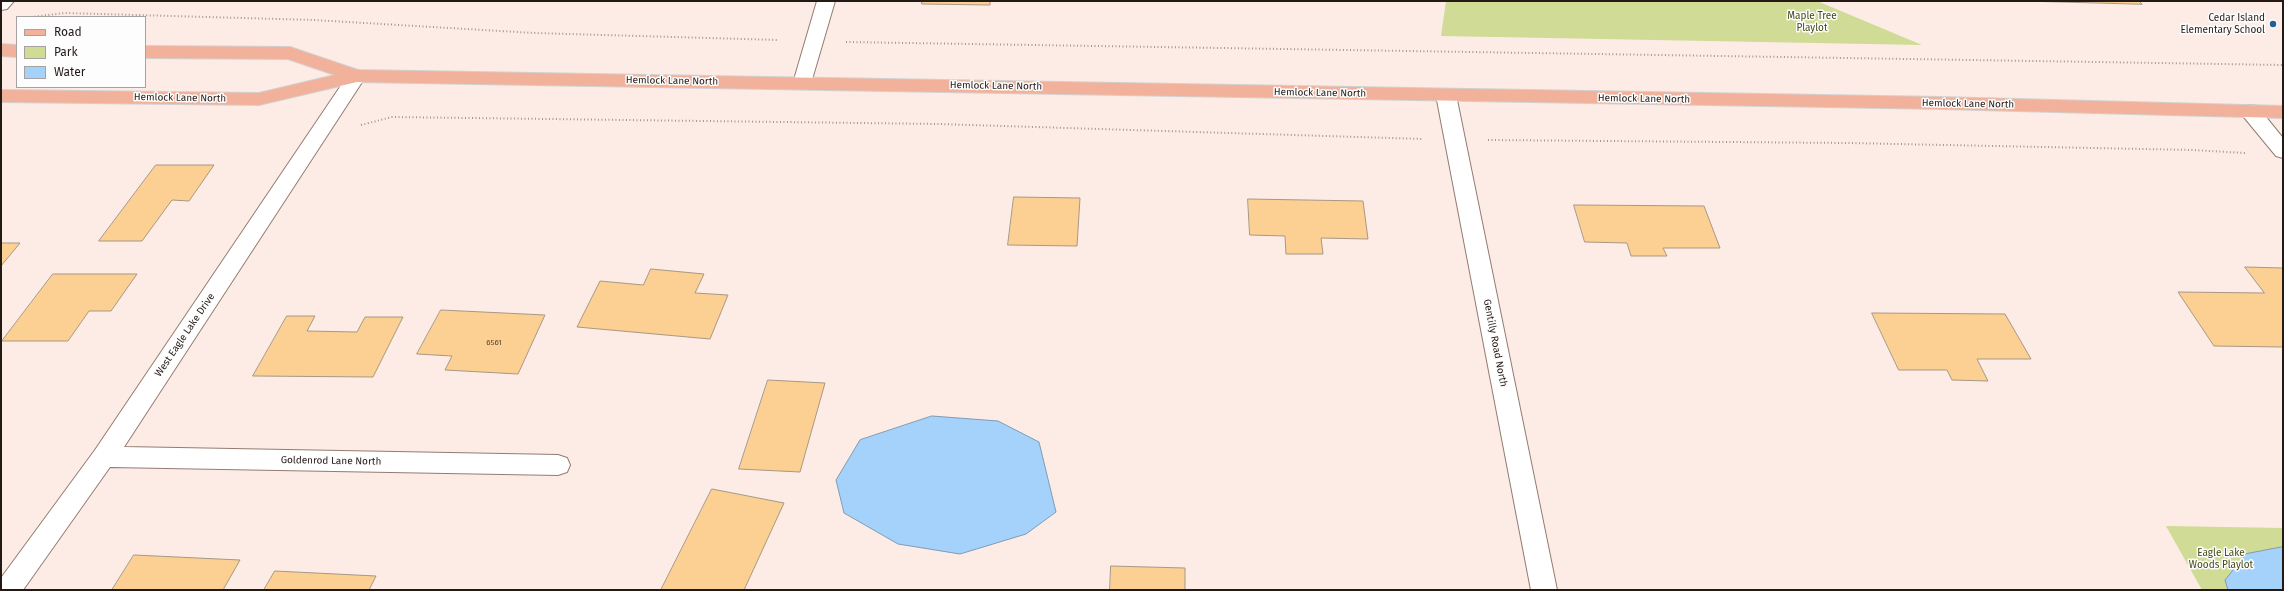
<!DOCTYPE html>
<style>
body{margin:0}
#map{position:relative;width:2284px;height:591px;overflow:hidden;background:#fcece5;font-family:"Fira Sans",sans-serif}
canvas{display:block}
.frame{position:absolute;inset:0;border:2px solid #231a16;pointer-events:none}
.legend{position:absolute;left:16px;top:16px;width:130px;height:72px;box-sizing:border-box;background:#fdfdfd;border:1px solid #a6a2a1;margin:0;padding:5px 7px;list-style:none;font-size:12px;color:#231a16}
.legend li{display:flex;align-items:center;gap:8px;height:20px}
.legend b{width:20px;border:1px solid #a6a2a1}
</style>
<div id="map">
<canvas width="2284" height="591"></canvas>
<div class="frame"></div>
<ul class="legend">
<li><b style="height:5px;background:#f2b19a"></b>Road</li>
<li><b style="height:11px;background:#d0dc95"></b>Park</li>
<li><b style="height:11px;background:#a5d2fb"></b>Water</li>
</ul>
</div>
<script>
const context = document.querySelector('canvas').getContext('2d');
context.lineJoin = 'round';
function paint(path, color) {
  context.fillStyle = color;
  context.fill(path, 'evenodd');
}
function strokePath(path, color, width, dash) {
  context.strokeStyle = color;
  context.lineWidth = width;
  context.lineCap = dash ? 'butt' : 'round';
  context.setLineDash(dash || []);
  context.stroke(path);
}
function label(font, color, halo, rows, align = 'center') {
  context.font = font + ' "Fira Sans",sans-serif';
  context.lineWidth = 3;
  context.setLineDash([]);
  context.textBaseline = 'middle';
  context.strokeStyle = halo;
  context.fillStyle = color;
  for (const [text, x, y, turn = 0] of rows) {
    context.save();
    context.translate(x, y);
    context.rotate((+turn || 0) * Math.PI / 180);
    context.textAlign = isNaN(turn) ? turn : align;
    if (halo) context.strokeText(text, 0, 0);
    context.fillText(text, 0, 0);
    context.restore();
  }
}
const green = new Path2D(`
 M1446,1h371l105,44 -481,-9z
 M2166,526l117,2v62h-81z`);
const water = new Path2D(`
 M932,416l66,5 41,21 17,70 -30,22 -66,20 -62,-10 -54,-31 -8,-33 24,-40z
 M2283,547v43h-55l-3,-10 21,-26z`);
const building = new Path2D(`
 M922,1h68v4l-68,-1z
 M2024,1h115l3,3z
 M156,165h58l-25,36 -17,-1 -30,41h-43z
 M1014,197l66,1 -3,48 -69,-1z
 M1248,199l115,2 5,38 -47,-1 2,16h-37l-1,-18 -35,-1z
 M1574,205l130,1 16,42h-57l4,8h-36l-4,-13 -42,-1z
 M1,243h19l-19,23z
 M2245,267l38,1v79l-69,-1 -36,-54 86,1z
 M651,269l53,5 -9,19 33,2 -18,44 -133,-12 23,-46 43,4z
 M53,274h84l-26,37h-22l-21,30h-66z
 M441,310l104,5 -27,59 -73,-4 7,-14 -35,-2z
 M1872,313l133,1 26,45h-54l11,22 -36,-1 -5,-10h-48z
 M287,316h28l-8,15 50,1 8,-15h38l-30,60 -120,-1z
 M768,380l57,3 -25,89 -61,-3z
 M712,489l72,14 -40,87h-83z
 M134,555l106,5 -17,30h-111z
 M1111,566l74,2v22h-75z
 M275,571l101,5 -7,14h-105z`);
const path = new Path2D(`
 M31,17l34,-4 249,7 220,13 245,7
 M846,42l1437,23
 M361,125l31,-8 546,7 485,15
 M1488,140l359,3 345,7 53,3`);
const minor = new Path2D(`
 M1,1h13l-7,8 -6,1z
 M817,1h18l-24,82 -2,4 -7,2 -7,-2 -2,-4z
 M357,70l7,2 2,4 -242,371 434,8 9,3 3,7 -3,7 -9,3 -448,-8 -87,123h-22v-12l94,-128 255,-378z
 M1446,89l7,2 3,4 101,495h-26l-95,-495 3,-4z
 M2250,105l7,1 26,32v20l-7,-2 -33,-40 -3,-5 3,-5z`);
const major = new Path2D(`
 M1,44l16,1v12l-16,-1z
 M145,46l145,1 68,23 1582,27 343,9v12l-343,-9 -1583,-27 -98,23 -258,-3v-12l258,3 76,-18 -47,-16 -143,-1z`);
const markers = [
 [2273,24,4,"#265e96"]
];
const numberNames = [
 ["6561",494,343]
];
const parkNames = [
 ["Maple Tree",1812,16],
 ["Playlot",1812,28],
 ["Eagle Lake",2221,553],
 ["Woods Playlot",2221,565]
];
const poiNames = [
 ["Cedar Island",2265,18],
 ["Elementary School",2265,30]
];
const streetNames = [
 ["Hemlock Lane North",672,81,1],
 ["Hemlock Lane North",996,86,1],
 ["Hemlock Lane North",1320,93,1],
 ["Hemlock Lane North",180,98,1],
 ["Hemlock Lane North",1644,99,1],
 ["Hemlock Lane North",1968,104,1],
 ["West Eagle Lake Drive",185,335,-56],
 ["Gentilly Road North",1495,343,79],
 ["Goldenrod Lane North",331,461,1]
];
paint(green, '#d0dc95');
paint(water, '#a5d2fb');
strokePath(water, '#7e9bb6', 1);
paint(building, '#fccf92');
strokePath(building, '#a79884', 1);
strokePath(minor, '#937c71', 2);
strokePath(major, '#d3d1d0', 2);
strokePath(path, '#a1948e', 2, [1, 2.5]);
paint(minor, '#fff');
paint(major, '#f2b19a');
for (const [x, y, r, color] of markers) {
  const dot = new Path2D();
  dot.arc(x, y, r, 0, 2 * Math.PI);
  context.fillStyle = color;
  context.fill(dot);
  strokePath(dot, '#fdfdfd', 1.5);
}
label('8px', '#594735', null, numberNames);
label('10px', '#444b17', '#fdfdfd', parkNames);
label('10px', '#231a16', '#fdfdfd', poiNames, 'right');
label('10px', '#231a16', '#fdfdfd', streetNames);
</script>
